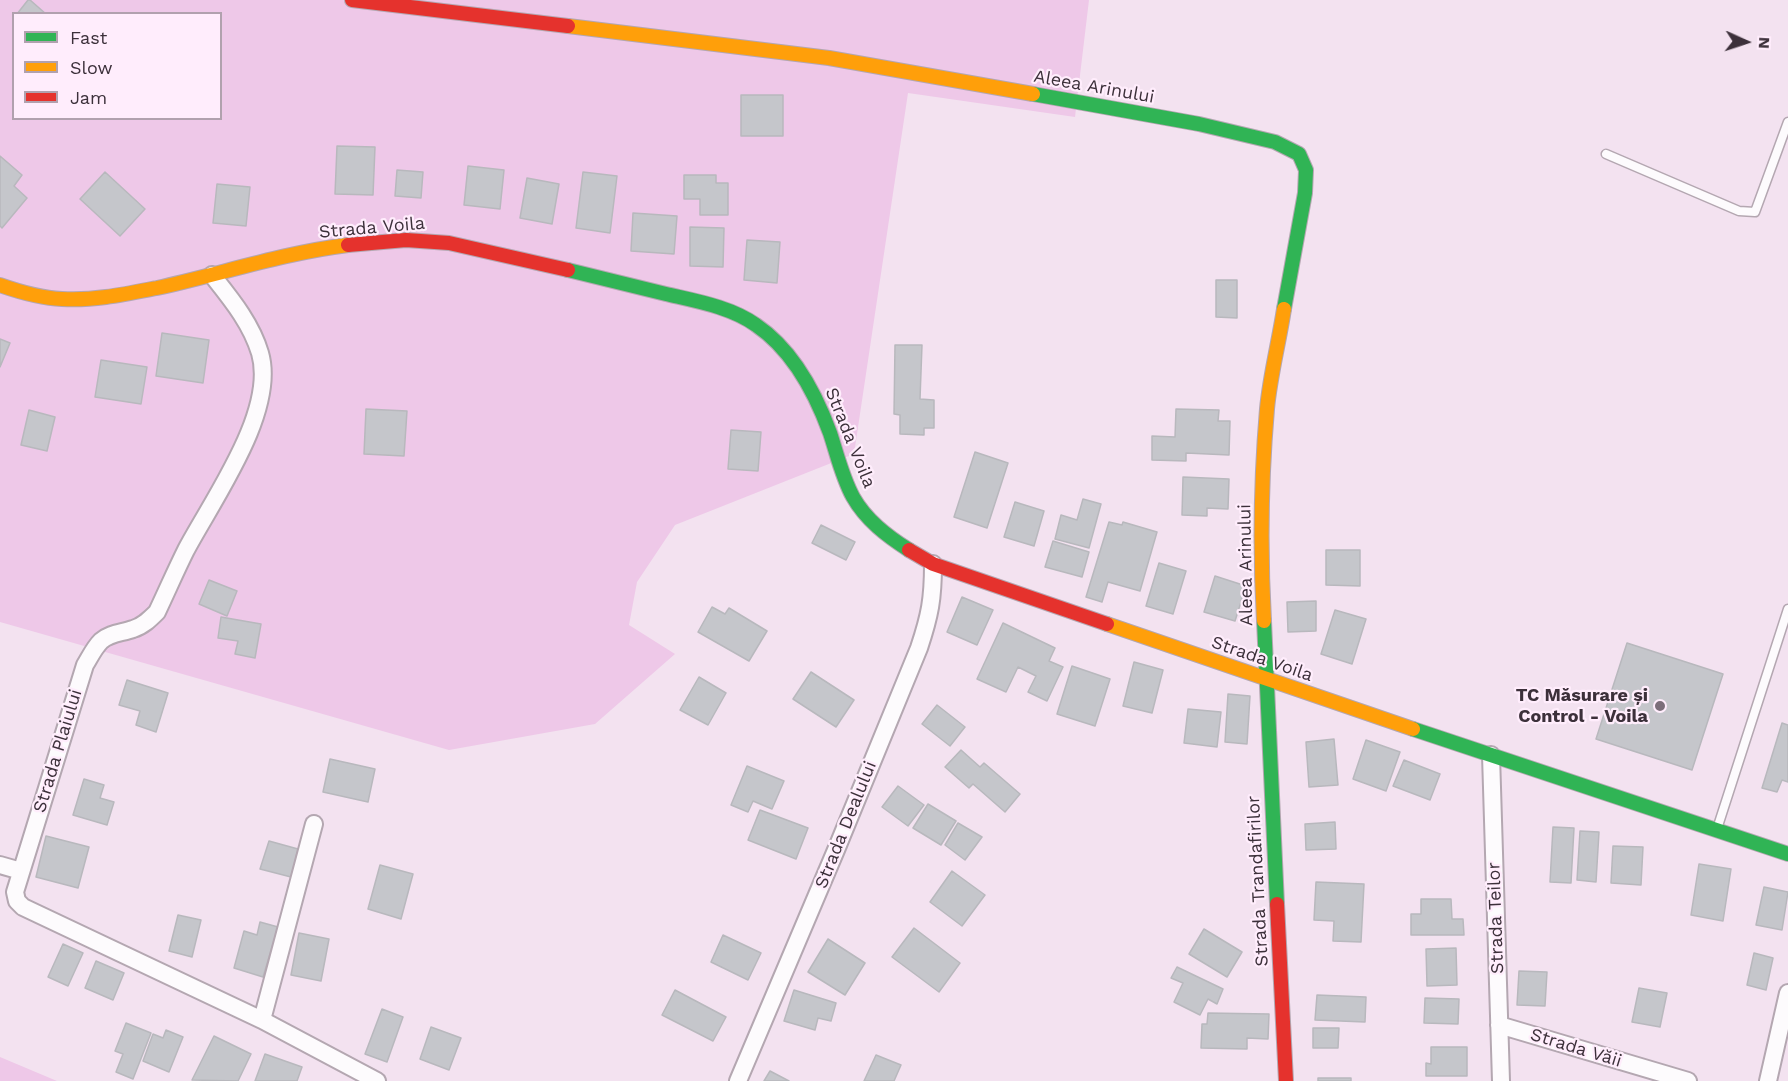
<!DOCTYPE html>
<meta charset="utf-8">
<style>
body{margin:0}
#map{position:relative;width:1788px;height:1081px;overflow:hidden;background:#f3e2f0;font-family:"Work Sans",sans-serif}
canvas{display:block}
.legend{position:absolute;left:12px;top:12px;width:210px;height:108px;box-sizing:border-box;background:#ffedfc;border:2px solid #b1a1ae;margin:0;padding:8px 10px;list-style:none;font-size:18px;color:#3c303a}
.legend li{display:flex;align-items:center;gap:12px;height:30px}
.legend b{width:30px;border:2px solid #b1a1ae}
.north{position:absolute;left:1716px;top:12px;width:60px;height:60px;-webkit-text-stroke:4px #ffedfc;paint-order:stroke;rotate:93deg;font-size:16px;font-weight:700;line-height:24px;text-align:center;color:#3c303a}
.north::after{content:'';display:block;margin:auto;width:21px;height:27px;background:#3c303a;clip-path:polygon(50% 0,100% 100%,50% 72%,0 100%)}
</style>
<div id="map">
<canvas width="1788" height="1081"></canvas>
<ul class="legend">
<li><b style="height:8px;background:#30b455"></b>Fast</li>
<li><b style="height:8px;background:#ff9f0a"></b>Slow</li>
<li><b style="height:8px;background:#e5322d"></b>Jam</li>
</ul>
<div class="north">N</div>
</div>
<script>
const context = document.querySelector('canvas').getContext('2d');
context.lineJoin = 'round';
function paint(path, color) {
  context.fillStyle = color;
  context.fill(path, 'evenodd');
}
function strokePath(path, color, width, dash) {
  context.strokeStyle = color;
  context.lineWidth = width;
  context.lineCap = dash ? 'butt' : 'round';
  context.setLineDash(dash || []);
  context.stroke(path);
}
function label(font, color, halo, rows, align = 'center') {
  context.font = font + ' "Work Sans",sans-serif';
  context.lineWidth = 4.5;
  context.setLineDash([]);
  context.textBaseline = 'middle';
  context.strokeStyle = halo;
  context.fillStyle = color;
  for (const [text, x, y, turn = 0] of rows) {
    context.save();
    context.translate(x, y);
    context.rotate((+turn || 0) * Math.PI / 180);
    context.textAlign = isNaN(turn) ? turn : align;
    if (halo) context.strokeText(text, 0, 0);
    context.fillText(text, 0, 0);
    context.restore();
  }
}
const green = new Path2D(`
 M0,0h1089l-14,117 -167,-24 -54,361 -179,71 -38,57 -8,43 46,29 -80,70 -146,26 -449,-128zM14,14h206v104h-206z
 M0,1057l57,24h-57z`);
const building = new Path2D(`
 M28,0h2l16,14h-29z
 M741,95h42v41h-42z
 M337,146l38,1 -2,48 -38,-1z
 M0,156l22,19 -8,11 13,12 -25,30 -2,-2z
 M468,166l36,4 -4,39 -36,-4z
 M397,170l26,2 -2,26 -26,-2z
 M105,172l40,37 -25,27 -40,-37z
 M583,172l34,4 -7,57 -34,-5z
 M684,175h32v8h12v32h-28v-16h-16z
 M527,178l32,6 -7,40 -32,-6z
 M217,184l33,3 -4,39 -33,-3z
 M633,213l44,3 -3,38 -43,-3z
 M690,227l34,1 -1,39 -33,-1z
 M747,240l33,2 -3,41 -33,-3z
 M1216,280h21v38l-21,-1z
 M162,333l47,7 -6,43 -47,-7z
 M0,339l10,4 -10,24z
 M895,345h27l-2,54 14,1v28h-10v7l-24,-1v-19l-6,-1z
 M101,360l46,7 -6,37 -46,-7z
 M366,409l41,2 -3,45 -40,-2z
 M1176,409l43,1 -1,11h12l-1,34 -43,-2v8l-34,-1v-24l23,1z
 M29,410l26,7 -8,34 -26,-6z
 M731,430l30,2 -3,39 -30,-2z
 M975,452l33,11 -21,65 -33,-11z
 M1183,477l46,2 -1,30 -21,-1v8l-25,-1z
 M1083,499l18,5 -12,44 -34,-9 6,-24 16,5z
 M1015,502l29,9 -10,35 -30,-9z
 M1109,522l13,3 1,-3 34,10 -17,59 -32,-9 -6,20 -16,-5z
 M821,525l34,17 -9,18 -34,-17z
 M1053,541l36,11 -7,25 -37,-10z
 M1326,550h34v36l-34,-1z
 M1159,563l27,8 -13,43 -27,-8z
 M1215,576l31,10 -11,35 -31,-9z
 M209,580l28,11 -10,25 -28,-12z
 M962,597l31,13 -16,35 -30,-13z
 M1316,601v30l-28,1 -1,-30z
 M712,607l13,7 4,-6 38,23 -18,30 -51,-29z
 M1335,610l31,9 -14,45 -31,-10z
 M221,617l40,7 -6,34 -20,-4 3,-13 -20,-3z
 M1003,623l52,25 -6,13 14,6 -16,34 -19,-9 8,-16 -18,-9 -12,25 -29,-13z
 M1627,643l96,31 -31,96 -96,-31z
 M1134,662l29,8 -11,43 -29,-7z
 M1072,666l38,13 -15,47 -38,-12z
 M811,672l43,28 -18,27 -43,-28z
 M699,677l27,16 -18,32 -28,-15z
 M127,680l41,13 -12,39 -20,-7 4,-14 -21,-6z
 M1228,694l22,2 -3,48 -22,-2z
 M937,705l28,22 -15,19 -28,-22z
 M1188,709l33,3 -4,35 -33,-4z
 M1782,723l6,2v57l-6,-2 -5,12 -15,-4z
 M1334,739l4,46 -29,2 -3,-45z
 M1366,740l34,12 -14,39 -33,-12z
 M961,750l19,17 4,-4 36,31 -15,18 -32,-28 -4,4 -24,-21z
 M330,759l45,10 -7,33 -45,-10z
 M1404,760l36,14 -10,26 -37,-14z
 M747,766l37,15 -12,28 -19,-8 -5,11 -17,-7z
 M84,779l20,6 -4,13 14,4 -7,23 -34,-10z
 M898,786l26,19 -16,21 -26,-19z
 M928,804l28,17 -15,24 -28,-17z
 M760,810l48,18 -12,31 -48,-19z
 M1335,822l1,27 -30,1 -1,-26z
 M958,823l24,14 -17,23 -20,-15z
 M1553,827l21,1 -3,55 -21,-1z
 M1580,831l19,1 -3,50 -19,-2z
 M46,836l43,11 -11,41 -42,-11z
 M269,841l29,8 -7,28 -31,-8z
 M1613,846l30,1 -2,38 -30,-2z
 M1699,864l32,5 -8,52 -32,-6z
 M380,865l33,9 -12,45 -33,-10z
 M952,871l33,24 -23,31 -32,-24z
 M1316,882l48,2 -3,58 -28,-1 1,-20 -20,-1z
 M1764,887l24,5 -6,38 -26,-5z
 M1421,899h30l1,20h11l1,16h-53v-21h10z
 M178,915l23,5 -9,37 -23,-6z
 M260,922l18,5 -15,50 -29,-9 10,-37 13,4z
 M914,928l46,35 -21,29 -47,-35z
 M1204,929l38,23 -15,25 -38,-23z
 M299,933l30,6 -8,42 -30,-6z
 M723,935l38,18 -13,27 -37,-18z
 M828,939l37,24 -20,32 -37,-23z
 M63,944l20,9 -15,33 -20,-9z
 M1456,948l1,37 -30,1 -1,-37z
 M1754,953l19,5 -7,32 -19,-5z
 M96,961l28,12 -11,27 -28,-12z
 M1177,967l46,22 -6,15 -9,-5 -8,16 -26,-13 9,-19 -12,-5z
 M1519,971l28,1 -2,34 -28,-1z
 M1639,988l28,5 -7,34 -28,-5z
 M675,990l51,27 -13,24 -51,-26z
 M794,990l42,13 -5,18 -13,-3 -3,12 -31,-9z
 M1317,995l49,2 -1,25 -50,-2z
 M1425,998l34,1 -1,25 -34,-1z
 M382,1009l21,8 -16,45 -22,-8z
 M1208,1013l61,1 -1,25 -21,-1v11l-46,-1 1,-24h5z
 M126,1023l25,10 -18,46 -17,-7 7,-18 -8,-3z
 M431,1027l30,11 -12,32 -29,-11z
 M1313,1028h26l-1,20h-25z
 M166,1030l17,7 -14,35 -26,-11 10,-27 10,4z
 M214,1036l37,18 -13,27 -46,-1z
 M1431,1047h36v29h-41v-13l5,1z
 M265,1054l37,13 -5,14h-42z
 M876,1055l25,10 -7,16h-30z
 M770,1071l19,10h-25z
 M1318,1078h33v3h-33z`);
const lane = new Path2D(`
 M1606,154l133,57 16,1 33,-90
 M1717,829l71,-220`);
const street = new Path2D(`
 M212,275c19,24 39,48 48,78 17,58 -47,146 -74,197 -10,20 -19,41 -29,62 -7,7 -14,14 -24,17 -11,4 -23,4 -32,12 -7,7 -11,16 -16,24l-70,227 2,9 6,6 239,113 115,61
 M1491,755l10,326
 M0,865l21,6
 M262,1020l52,-196
 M1499,1025l189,56
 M738,1081l98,-231 83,-202c11,-33 14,-49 14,-84
 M1768,1081l20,-88`);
const fast = new Path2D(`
 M1033,94l166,30 76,18 24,12 7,16 -1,23 -21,116
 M568,270c33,8 66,16 98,24 30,7 65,13 90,31 37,25 59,67 74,108 7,21 12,44 23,64 13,23 34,39 56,53
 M1264,621l13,283
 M1413,729l375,125`);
const slow = new Path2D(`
 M568,26l261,32 204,36
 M0,285c20,7 41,13 62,14 32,2 64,-5 95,-11 64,-14 126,-35 191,-43
 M1264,621c-4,-70 -3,-142 3,-212 3,-33 12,-67 17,-100
 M1107,624l306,105`);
const jam = new Path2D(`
 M352,0l216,26
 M348,245l58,-5 43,3 119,27
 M909,550l24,14 174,60
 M1277,904l9,177`);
const markers = [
 [1660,706,6,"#7c6e7a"]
];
const streetNames = [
 ["Aleea Arinului",1094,87,10],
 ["Strada Voila",372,228,-5],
 ["Strada Voila",850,438,68],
 ["Aleea Arinului",1246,565,-91],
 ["Strada Voila",1262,659,19],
 ["Strada Plaiului",58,751,-73],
 ["Strada Dealului",846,825,-68],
 ["Strada Trandafirilor",1258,881,-93],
 ["Strada Teilor",1496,918,-92],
 ["Strada Văii",1576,1048,17]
];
const poiNames = [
 ["TC Măsurare și",1648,696],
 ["Control - Voila",1648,717]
];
paint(green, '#eec8e8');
paint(building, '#c5c6cb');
strokePath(building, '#b8b8bd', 1.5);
strokePath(lane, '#b4a7b1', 11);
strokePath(street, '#b4a7b1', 20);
strokePath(fast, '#b4a7b1', 16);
strokePath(slow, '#b4a7b1', 16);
strokePath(jam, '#b4a7b1', 16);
strokePath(lane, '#fdfbfd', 8);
strokePath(street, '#fdfbfd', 16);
strokePath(fast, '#30b455', 14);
strokePath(slow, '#ff9f0a', 14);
strokePath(jam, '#e5322d', 14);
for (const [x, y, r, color] of markers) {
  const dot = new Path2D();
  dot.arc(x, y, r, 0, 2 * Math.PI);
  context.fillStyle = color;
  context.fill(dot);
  strokePath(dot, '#ffedfc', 2);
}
label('18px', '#3c303a', '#ffedfc', streetNames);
label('bold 18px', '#3c303a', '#ffedfc', poiNames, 'right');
</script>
